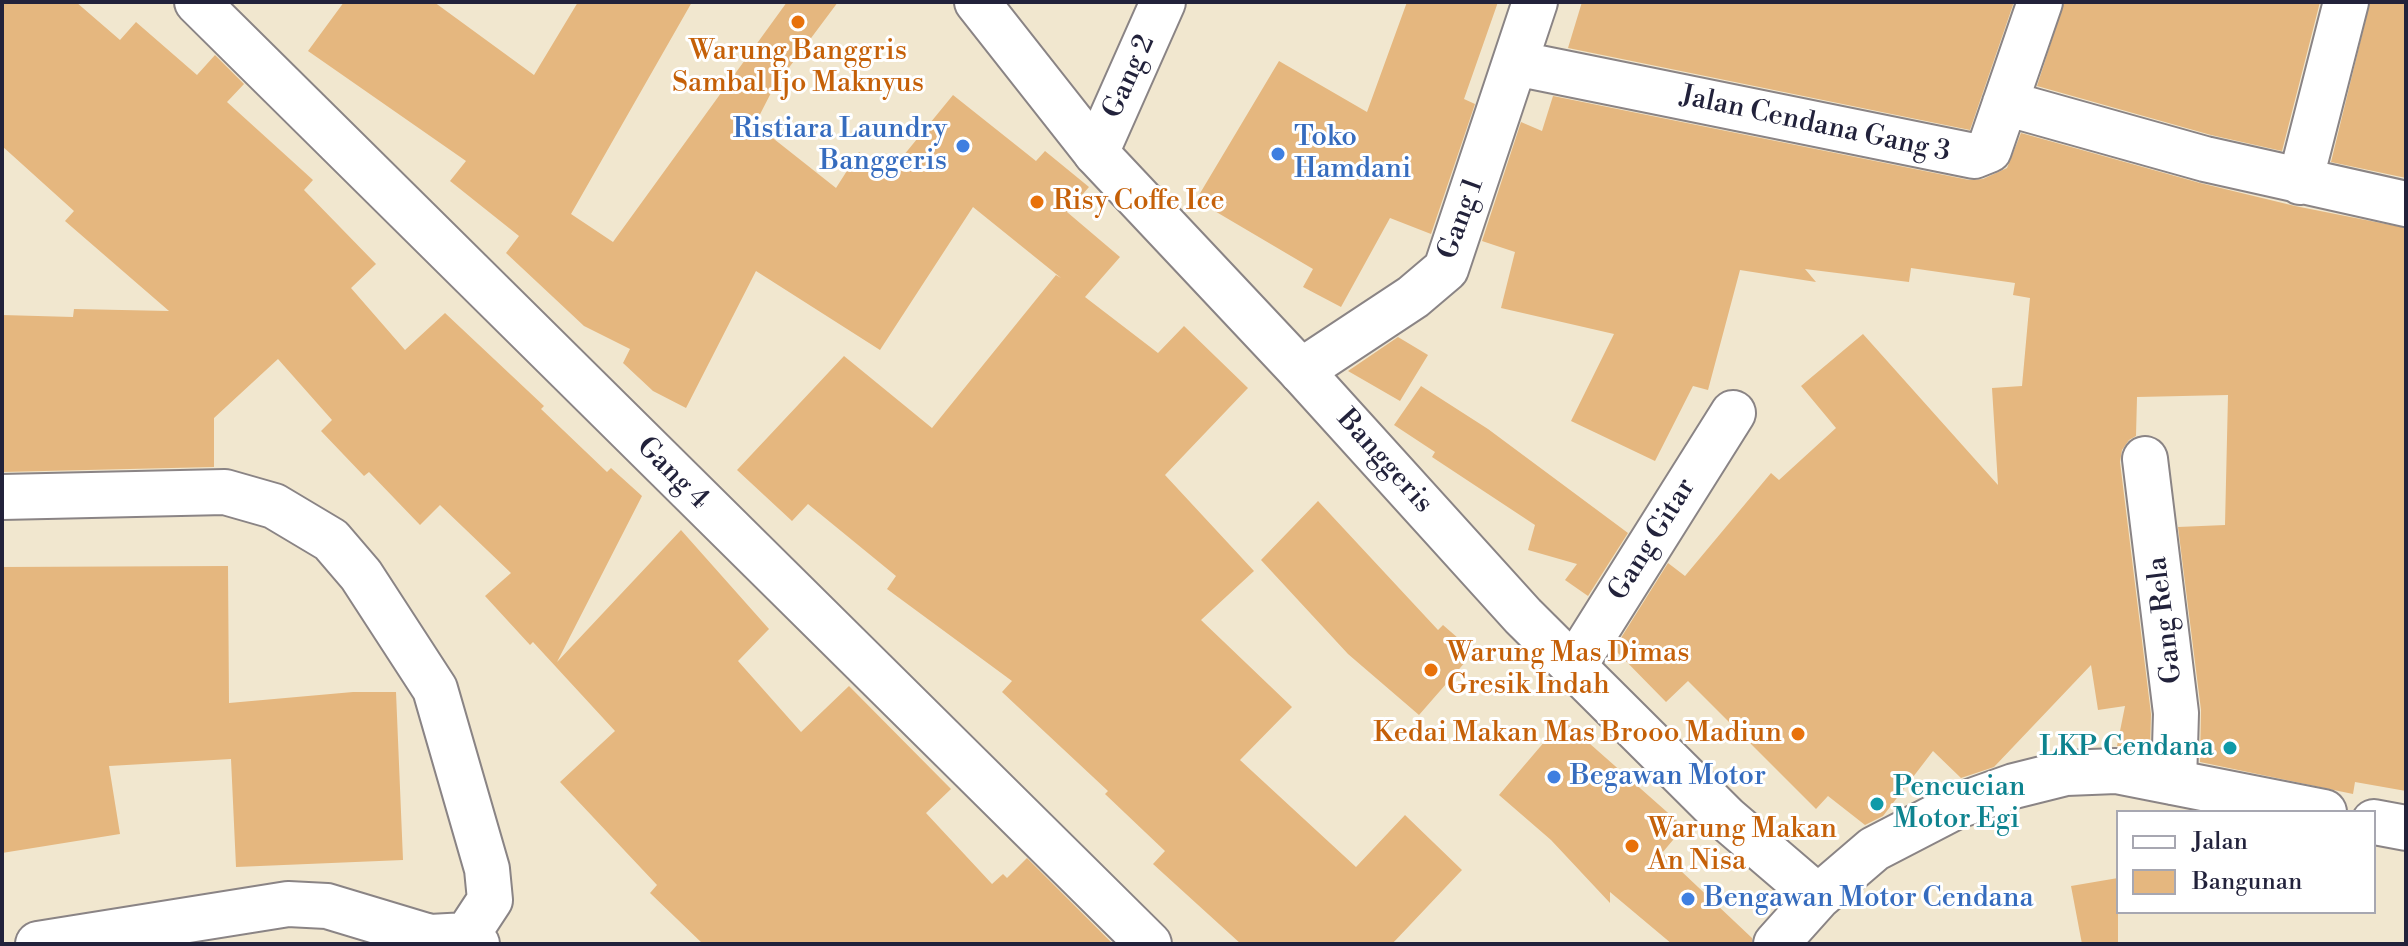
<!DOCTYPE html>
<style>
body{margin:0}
#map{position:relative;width:2408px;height:946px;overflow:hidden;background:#f1e7cf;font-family:"Libre Bodoni",serif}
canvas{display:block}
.frame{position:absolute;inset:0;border:4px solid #22223b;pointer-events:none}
.legend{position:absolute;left:2116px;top:810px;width:260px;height:104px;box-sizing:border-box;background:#fff;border:2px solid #a7a7b1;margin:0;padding:10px 14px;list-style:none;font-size:24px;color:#22223b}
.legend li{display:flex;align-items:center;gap:16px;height:40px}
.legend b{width:40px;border:2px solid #a7a7b1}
</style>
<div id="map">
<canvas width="2408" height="946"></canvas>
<div class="frame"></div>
<ul class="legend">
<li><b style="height:10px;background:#fff"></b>Jalan</li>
<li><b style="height:22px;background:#e5b77f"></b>Bangunan</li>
</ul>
</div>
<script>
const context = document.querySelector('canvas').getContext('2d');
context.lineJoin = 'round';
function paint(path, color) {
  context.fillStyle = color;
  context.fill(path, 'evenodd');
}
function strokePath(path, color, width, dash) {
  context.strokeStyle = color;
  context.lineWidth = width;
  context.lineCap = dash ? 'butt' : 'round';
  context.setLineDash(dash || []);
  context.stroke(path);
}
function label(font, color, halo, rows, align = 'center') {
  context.font = font + ' "Libre Bodoni",serif';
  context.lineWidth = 6;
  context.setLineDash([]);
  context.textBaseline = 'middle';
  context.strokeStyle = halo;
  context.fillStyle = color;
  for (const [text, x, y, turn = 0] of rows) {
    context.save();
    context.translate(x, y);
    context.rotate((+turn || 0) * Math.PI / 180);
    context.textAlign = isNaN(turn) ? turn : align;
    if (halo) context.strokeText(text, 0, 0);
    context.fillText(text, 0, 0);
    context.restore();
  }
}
const building = new Path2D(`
 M2,2h74l44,38 16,-18 61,53 18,-20 29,29 -17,18 86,78 -9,10 72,74 -25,24 54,62 40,-37 99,93 -3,3 66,63 4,-4 31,28 -85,166 124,-132 88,99 -31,32 63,71 48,-46 102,103 -25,24 66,71 11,-10 4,4 20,-20 86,86h-410l-53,-51 7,-8 -97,-103 55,-51 -82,-89 -3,3 -45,-49 26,-23 -71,-68 -20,20 -51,-53 -5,4 -43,-45 11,-11 -54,-61 -64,59v49l-212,5v-157l71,2 1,-8 95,2 -104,-90 9,-10 -72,-65z
 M344,2h90l100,73 44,-73h114l-121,212 42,28 174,-240h51l-65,87 -18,35 81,64 23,-36 31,20 63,-77 83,66 9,-10 44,36 -22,25 53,45 -35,40 73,56 26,-27 64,62 -83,87 89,96 -53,49 91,87 -52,53 116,107 49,-52 57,55 -70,74h-151l-88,-80 12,-13 -60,-57 3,-3 -106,-99 10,-11 -125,-92 9,-13 -88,-72 -16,17 -55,-51 107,-114 88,72 124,-153 5,3 -88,-71 -93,143 -124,-79 -70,137 -33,-17 -30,-28 7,-14 -46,-23 -78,-73 13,-17 -69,-55 16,-20 -158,-110z
 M1407,2h91l-34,97 11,5 -44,130 -41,-16 -49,89 -38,-20 10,-18 -117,-69 83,-139 88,51z
 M1582,2h432l-44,128 -402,-82z
 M2064,2h256l-38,149 -71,-16 -174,-49z
 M2370,2h36v176l-75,-16z
 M1553,96l416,84 14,-1 24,-11 14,-35 179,50 95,23 111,22v563l-51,-9 -2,12 -153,-32 1,-52 -23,-183 47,-2 3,-130 -91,2 -1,39 -7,4 -7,10 -2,12 31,252 -1,38 -33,-6 8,-40 -27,4 -7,-45 -97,102 -33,11 -28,-27 -50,65 -18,9 -37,-29 -12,13 -128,-128 -22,21 -52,-53 54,-86 17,13 86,-103 8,7 57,-52 -35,-42 62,-52 135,151 -6,-97 30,-2 8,-88 -17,-3 2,-12 -104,-15 -2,14 -104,-13 11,13 -76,-12 -32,120 -15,-4 -38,75 -84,-40 43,-87 -113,-26 14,-56 -33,-11 39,-119 21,9z
 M1398,337l30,18 -28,46 -52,-30z
 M1421,386l67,43 140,104 -40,63 -23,-16 12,-16 -49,-14 7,-25 -103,-68 3,-5 -41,-27z
 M1318,501l120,129 5,-5 31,27 -55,63 -71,-61 -87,-94z
 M228,566l1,137 124,-11h43l7,168 -167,7 -5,-108 -122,7 11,68 -118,19v-286z
 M1563,720l121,107 -22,26 90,85v6h-80l-62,-52v11l-59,-63 -52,-45z
 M2118,878v66h-36l-11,-58z`);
const minor = new Path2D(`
 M197,2l952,942
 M1515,63l459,93 15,-6 51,-148
 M2005,103l200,56 201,45
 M1096,153l67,-151
 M2300,182l46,-180
 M1301,371l112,-74 33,-28 89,-267
 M2145,459l31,254 -2,69
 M2,497l223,-5 49,14 57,34 30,35 74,114 52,180 3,31 -23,35
 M1574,666l159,-253
 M38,944l250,-40 39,2 103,31 37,-2 10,9`);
const tertiary = new Path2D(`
 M977,2l119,151 205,218 222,245 204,203 91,78
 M2374,822l32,6
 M1776,944l42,-47 56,-48 81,-42 59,-21 52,-13 50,-2 208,41`);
const markers = [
 [798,22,8,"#e8710a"],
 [963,146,8,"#3f7fe0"],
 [1278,154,8,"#3f7fe0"],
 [1037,202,8,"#e8710a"],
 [1431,670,8,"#e8710a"],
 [1798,734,8,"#e8710a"],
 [2230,748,8,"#0f9aa8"],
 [1554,777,8,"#3f7fe0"],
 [1877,804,8,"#0f9aa8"],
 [1632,846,8,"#e8710a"],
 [1688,899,8,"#3f7fe0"]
];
const foodNames = [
 ["Warung Banggris",798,52,"center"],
 ["Sambal Ijo Maknyus",798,84,"center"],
 ["Risy Coffe Ice",1053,202],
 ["Warung Mas Dimas",1447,654],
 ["Gresik Indah",1447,686],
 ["Kedai Makan Mas Brooo Madiun",1782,734,"right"],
 ["Warung Makan",1648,830],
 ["An Nisa",1648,862]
];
const streetNames = [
 ["Gang 2",1130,77,-66],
 ["Jalan Cendana Gang 3",1815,125,12],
 ["Gang 1",1462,219,-70],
 ["Banggeris",1384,462,48],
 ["Gang 4",672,474,45],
 ["Gang Gitar",1653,540,-58],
 ["Gang Rela",2166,620,-97]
];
const shopNames = [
 ["Ristiara Laundry",947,130,"right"],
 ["Banggeris",947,162,"right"],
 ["Toko",1294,138],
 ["Hamdani",1294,170],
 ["Begawan Motor",1570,777],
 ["Bengawan Motor Cendana",1704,899]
];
const cultureNames = [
 ["LKP Cendana",2214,748],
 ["Pencucian",1893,788,"left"],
 ["Motor Egi",1893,820,"left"]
];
paint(building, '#e5b77f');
strokePath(minor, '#8a8485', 48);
strokePath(tertiary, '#8a8485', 48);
strokePath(minor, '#fff', 44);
strokePath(tertiary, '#fff', 44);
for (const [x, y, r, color] of markers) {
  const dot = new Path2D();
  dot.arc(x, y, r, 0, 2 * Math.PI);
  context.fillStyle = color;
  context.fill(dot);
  strokePath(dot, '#fff', 3);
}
label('28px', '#c56008', '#fff', foodNames, 'left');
label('28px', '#22223b', '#fff', streetNames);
label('28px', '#366cbe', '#fff', shopNames, 'left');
label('28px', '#0d838f', '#fff', cultureNames, 'right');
</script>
